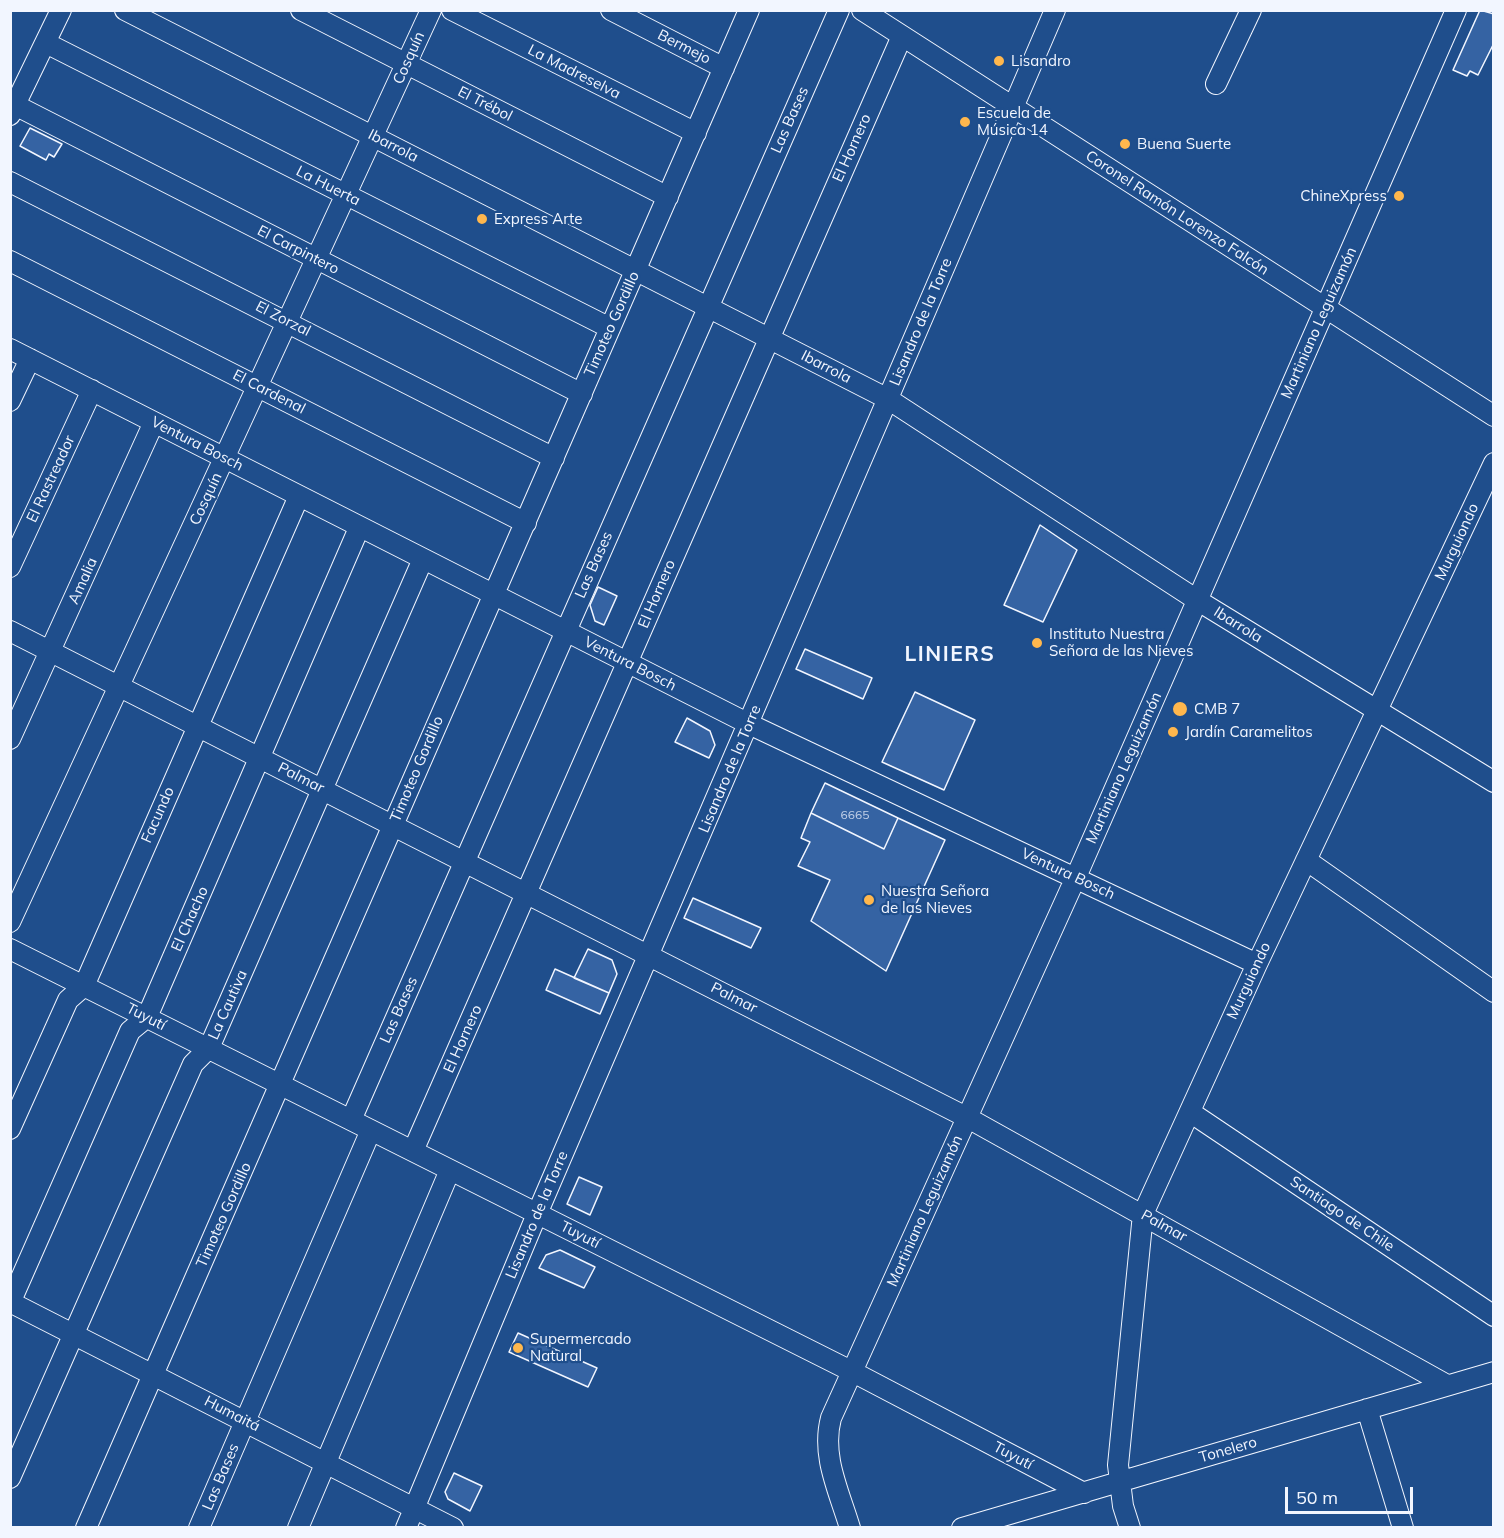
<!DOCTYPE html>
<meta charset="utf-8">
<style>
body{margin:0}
#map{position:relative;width:1504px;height:1538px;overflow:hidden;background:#1f4e8c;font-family:Mulish,sans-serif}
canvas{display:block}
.frame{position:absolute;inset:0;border:12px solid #f2f6ff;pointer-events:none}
.scale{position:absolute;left:1285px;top:1487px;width:128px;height:27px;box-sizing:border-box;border:3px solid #f2f6ff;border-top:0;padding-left:8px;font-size:18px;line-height:21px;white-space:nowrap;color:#f2f6ff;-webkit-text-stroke:4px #1f4e8c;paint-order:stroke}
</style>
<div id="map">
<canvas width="1504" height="1538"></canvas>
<div class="frame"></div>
<div class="scale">50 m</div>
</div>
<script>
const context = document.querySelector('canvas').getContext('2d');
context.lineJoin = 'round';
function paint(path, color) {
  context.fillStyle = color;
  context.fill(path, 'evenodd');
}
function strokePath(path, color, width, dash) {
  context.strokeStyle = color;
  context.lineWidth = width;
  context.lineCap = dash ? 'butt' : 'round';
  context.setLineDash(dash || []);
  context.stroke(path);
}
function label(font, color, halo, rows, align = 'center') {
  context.font = font + ' Mulish,sans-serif';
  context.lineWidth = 4.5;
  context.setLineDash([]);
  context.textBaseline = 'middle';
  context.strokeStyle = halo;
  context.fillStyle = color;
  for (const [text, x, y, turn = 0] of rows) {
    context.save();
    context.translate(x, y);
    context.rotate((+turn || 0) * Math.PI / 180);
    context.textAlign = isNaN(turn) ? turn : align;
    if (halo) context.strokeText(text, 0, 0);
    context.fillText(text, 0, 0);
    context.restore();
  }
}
const building = new Path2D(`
 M1480,10l14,4v29l-16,32 -8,-4 -3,5 -14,-6z
 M30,128l32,16 -8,13 -5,-3 -3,6 -26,-14z
 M1040,525l37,25 -34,72 -39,-17z
 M598,587l19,9 -13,29 -9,-4 -5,-16z
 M805,649l67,29 -9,21 -67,-30z
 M915,692l60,28 -31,70 -62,-28z
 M687,718l23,13 5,14 -6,13 -34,-16z
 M825,783l73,35 -14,31 -73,-36z
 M811,813l73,36 14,-31 47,22 -59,131 -75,-50 19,-41 -32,-14 12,-24 -9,-4z
 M693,898l68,30 -10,20 -67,-30z
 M588,949l24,11 5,14 -8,19 -35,-15z
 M555,969l54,24 -9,21 -54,-24z
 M579,1177l23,10 -12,28 -23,-11z
 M560,1250l35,17 -11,21 -45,-20 7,-13z
 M518,1333l79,35 -9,19 -79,-35z
 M454,1473l28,13 -12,25 -22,-12 -3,-7z`);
const minor = new Path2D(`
 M125,10l763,389 309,201 297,182
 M301,10l367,187
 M452,10l244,123
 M611,10l113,58
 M862,10l632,406
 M46,43l564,285
 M1216,84l35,-74
 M15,105l567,289
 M10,115l51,-105
 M10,182l544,276
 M10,261l516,262
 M10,349l739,375 508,240
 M10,401l20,-42
 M10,567l82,-177
 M10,631l958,487 479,267
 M10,739l144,-317
 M1306,860l188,132
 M10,922l421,-912
 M10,949l843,423 231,121
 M1190,1112l304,204
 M351,1120l488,-1110
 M10,1129l58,-129 16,-14 215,-490
 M413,1151l489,-1115
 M10,1302l443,226
 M10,1303l120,-272 17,-14 212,-489
 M1367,1409l36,119
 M10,1478l183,-414 16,-16 214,-489
 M86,1528l663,-1518
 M199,1528l172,-398
 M298,1528l152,-358
 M406,1528l131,-314 518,-1204
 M850,1528c-11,-37 -29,-72 -19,-110l245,-541 380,-867
 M962,1528l532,-156
 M1130,1528l-7,-22 -5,-41 25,-251 114,-250 237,-501`);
const markers = [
 [999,61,6,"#ffb74d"],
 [965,122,6,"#ffb74d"],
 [1125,144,6,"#ffb74d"],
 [1399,196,6,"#ffb74d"],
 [482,219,6,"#ffb74d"],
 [1037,643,6,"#ffb74d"],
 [1180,709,8,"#ffb74d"],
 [1173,732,6,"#ffb74d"],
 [869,900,6,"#ffb74d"],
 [518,1348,6,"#ffb74d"]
];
const numberNames = [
 ["6665",855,815]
];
const streetNames = [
 ["Bermejo",684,47,27],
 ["Cosquín",409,58,-66],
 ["La Madreselva",574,72,27],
 ["El Trébol",485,104,27],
 ["Las Bases",790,120,-66],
 ["Ibarrola",393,146,27],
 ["El Hornero",852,148,-66],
 ["La Huerta",328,186,27],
 ["Coronel Ramón Lorenzo Falcón",1177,213,33],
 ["El Carpintero",298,250,27],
 ["El Zorzal",283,319,27],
 ["Lisandro de la Torre",921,322,-67],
 ["Martiniano Leguizamón",1319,323,-66],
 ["Timoteo Gordillo",612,324,-66],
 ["Ibarrola",826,367,27],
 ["El Cardenal",269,392,27],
 ["Ventura Bosch",197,444,27],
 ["El Rastreador",51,479,-65],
 ["Cosquín",206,499,-65],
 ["Murguiondo",1457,542,-65],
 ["Las Bases",594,565,-66],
 ["Amalia",83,581,-66],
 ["El Hornero",657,594,-67],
 ["Ibarrola",1238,625,32],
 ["Ventura Bosch",630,664,27],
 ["Martiniano Leguizamón",1124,768,-66],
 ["Timoteo Gordillo",417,769,-67],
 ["Lisandro de la Torre",730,769,-67],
 ["Palmar",301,778,27],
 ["Facundo",158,815,-66],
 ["Ventura Bosch",1068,874,25],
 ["El Chacho",190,919,-66],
 ["Murguiondo",1249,981,-65],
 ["Palmar",734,998,27],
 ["La Cautiva",228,1005,-66],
 ["Las Bases",399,1010,-66],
 ["Tuyutí",146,1017,27],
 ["El Hornero",463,1039,-66],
 ["Martiniano Leguizamón",925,1211,-66],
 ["Santiago de Chile",1342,1214,34],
 ["Timoteo Gordillo",224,1215,-66],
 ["Lisandro de la Torre",537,1215,-67],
 ["Palmar",1164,1226,29],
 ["Tuyutí",580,1235,27],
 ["Humaitá",232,1414,27],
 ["Tonelero",1228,1450,-16],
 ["Tuyutí",1013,1456,28],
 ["Las Bases",221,1477,-67]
];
const poiNames = [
 ["Lisandro",1011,61],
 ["Escuela de",977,113],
 ["Música 14",977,130],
 ["Buena Suerte",1137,144],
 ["ChineXpress",1387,196,"right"],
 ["Express Arte",494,219],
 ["Instituto Nuestra",1049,634],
 ["Señora de las Nieves",1049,651],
 ["CMB 7",1194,709],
 ["Jardín Caramelitos",1185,732],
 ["Nuestra Señora",881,891],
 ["de las Nieves",881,908],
 ["Supermercado",530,1339],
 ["Natural",530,1356]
];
const districtNames = [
 ["LINIERS",950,655]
];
paint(building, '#3563a3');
strokePath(building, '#f2f6ff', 1.5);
strokePath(minor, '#f2f6ff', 22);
strokePath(minor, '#1f4e8c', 20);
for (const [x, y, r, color] of markers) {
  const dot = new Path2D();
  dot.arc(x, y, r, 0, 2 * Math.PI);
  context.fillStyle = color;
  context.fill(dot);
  strokePath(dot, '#1f4e8c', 2);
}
label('12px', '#c3d1e8', null, numberNames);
label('15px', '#f2f6ff', '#1f4e8c', streetNames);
label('15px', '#f2f6ff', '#1f4e8c', poiNames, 'left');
context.letterSpacing = '1.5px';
label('bold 21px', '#f2f6ff', '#1f4e8c', districtNames);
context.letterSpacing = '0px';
</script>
